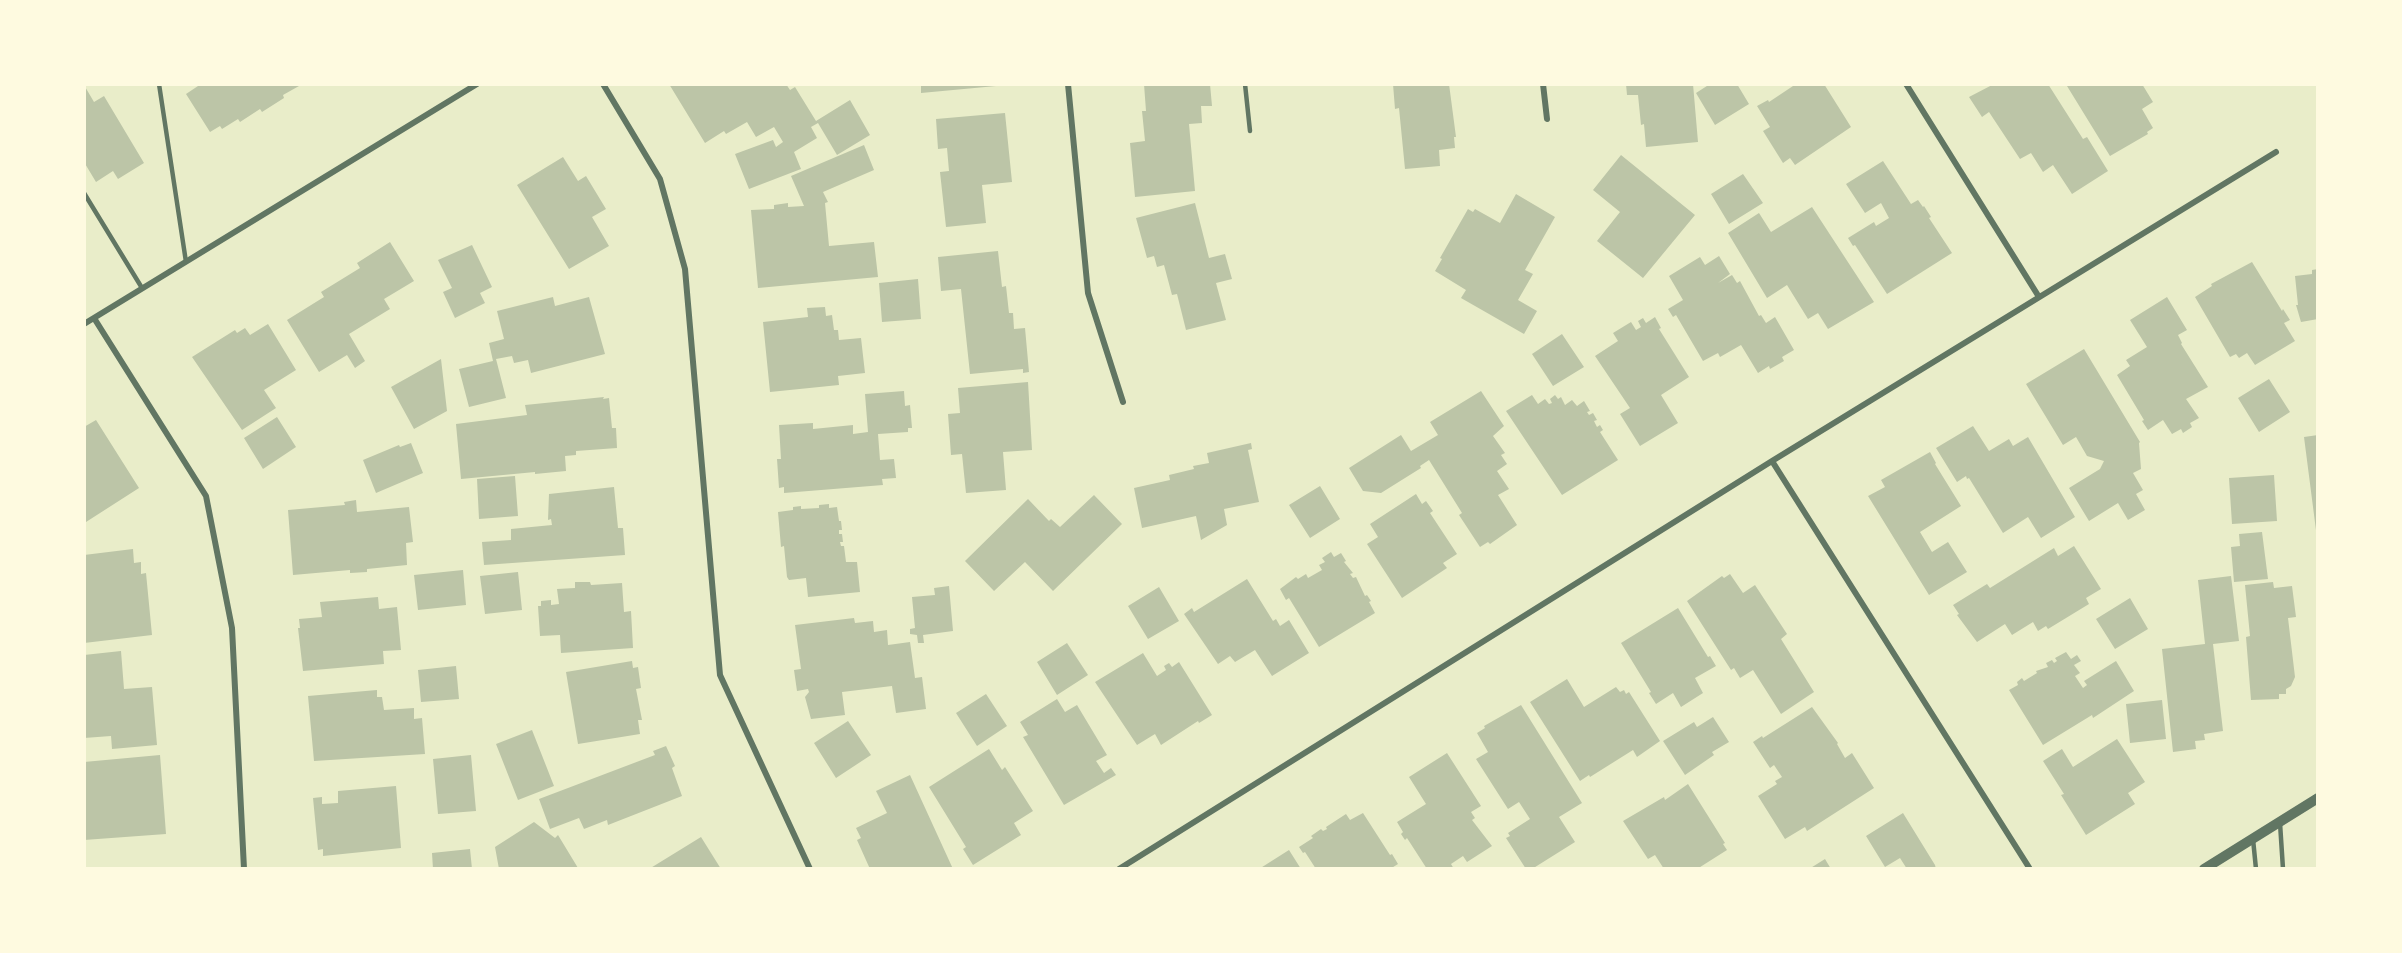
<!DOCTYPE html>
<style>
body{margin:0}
#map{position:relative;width:2402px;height:953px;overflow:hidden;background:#e9edc9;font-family:"Source Sans 3",sans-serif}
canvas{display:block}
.frame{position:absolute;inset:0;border:86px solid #fefae0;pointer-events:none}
</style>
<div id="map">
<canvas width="2402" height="953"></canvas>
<div class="frame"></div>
</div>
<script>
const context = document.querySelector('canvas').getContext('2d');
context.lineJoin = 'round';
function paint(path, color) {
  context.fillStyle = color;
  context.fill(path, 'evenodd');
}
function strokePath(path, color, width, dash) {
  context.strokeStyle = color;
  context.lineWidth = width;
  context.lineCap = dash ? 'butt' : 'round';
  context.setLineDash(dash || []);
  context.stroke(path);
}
const building = new Path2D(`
 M196,84h102l1,2 -16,9 1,3 -22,14 -2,-3 -20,13 -2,-3 -16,10 -2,-3 -10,6 -24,-38 12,-8z
 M669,84h117l4,6 5,-3 21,34 34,-21 20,35 -33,20 -19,-32 -7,4 6,11 -23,14 7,17 -52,20 -14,-35 38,-14 3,7 7,-5 -9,-15 -18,10 -9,-15 -21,12 -2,-3 -19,12z
 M921,84h75v2l-75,7z
 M1144,84h66l2,22h-11l1,17 -13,1 6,67 -60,6 -5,-54 15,-2 -3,-30h4z
 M1393,84h56l7,53h-2l1,11 -16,2 1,16 -35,3 -6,-61 -4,1z
 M1626,84h67l5,58 -52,5 -2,-23 -3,1 -3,-30h-11z
 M1710,84h27l12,20 -34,21 -19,-32z
 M1796,84h28l27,43 -56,38 -5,-7 -7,5 -20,-32 7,-4 -13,-21 11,-6 1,2z
 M1994,84h54l35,55 4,-2 21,34 -36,23 -19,-29 -10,7 -12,-19 -11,6 -31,-47 -7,5 -13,-20z
 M2069,84h73l11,18 -11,7 11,19 -6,4 1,2 -38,22 -43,-70z
 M84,85l10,17 10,-6 40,67 -26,16 -5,-8 -17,11 -12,-20z
 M1005,113l7,69 -30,3 4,38 -40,4 -6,-55 9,-1 -2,-23 -9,1 -2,-30z
 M864,145l10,25 -51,22 5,10 -3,1 4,43 45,-4 4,35 -120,11 -7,-78 23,-1v-4l14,-2v4l16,-1 -13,-30z
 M1621,155l74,60 -52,63 -46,-37 23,-29 -27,-22z
 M563,157l15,24 8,-5 20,33 -14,8 17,29 -40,23 -52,-84z
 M1883,161l28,43 7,-4 5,7 1,-1 7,11 -2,1 23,35 -65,41 -32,-49 -2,1 -5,-8 26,-16 2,4 13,-8 -8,-15 -16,10 -19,-29z
 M1743,174l20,29 -34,21 -18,-30z
 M1516,194l39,23 -30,53 8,4 -15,26 19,11 -13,23 -63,-36 5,-8 -31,-19 7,-12 -2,-1 28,-49 5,3 2,-3 25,14z
 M1195,203l14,55 16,-4 7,25 -16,4 10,37 -40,10 -9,-36 -5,1 -8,-30 -7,2 -3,-11 -7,2 -11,-40z
 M1812,207l62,95 -46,27 -10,-16 -10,6 -21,-34 -20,13 -39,-65 31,-20 12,19z
 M390,242l24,39 -30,18 6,10 -41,25 16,27 -10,7 -8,-13 -28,17 -32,-52 37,-23 -3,-5 39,-24 -3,-5z
 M472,245l20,42 -12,6 5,10 -30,15 -12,-26 9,-4 -14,-28z
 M998,251l4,36 4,-1 3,27h4l1,16 11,-1 4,44 -6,1v-4l-53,5 -9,-85 -20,2 -3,-34z
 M1719,256l11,18 -12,9 14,-8 5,8 3,-2 19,35 2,-1 5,8 9,-6 19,33 -12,7 2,4 -14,8 -1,-3 -11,7 -17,-28 -21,12 -2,-4 -15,8 -27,-46 -3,2 -5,-8 15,-9 -14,-24 31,-19 5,8z
 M2252,262l30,49 1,-2 7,11 -6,3 11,18 -40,24 -8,-12 -8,5 -3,-4 -6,3 -35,-60 17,-11 -1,-2z
 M2318,269v50l-17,3 -5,-17h2l-3,-29 17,-2v-4z
 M918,279l3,40 -39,3 -3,-39z
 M553,297l2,9 34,-9 16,57 -74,19 -3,-13 -14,3 -2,-7 -16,3 10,39 -37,9 -10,-38 34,-8 -4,-18 15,-4 -7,-28z
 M2167,297l20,33 -9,5 4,8 -1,1 27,43 -22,12 13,19 -9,5 2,4 -9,6 -2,-4 -9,5 -9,-14 -15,10 -6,-9 2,-1 -27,-45 13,-9 -4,-6 21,-13 -17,-27z
 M825,307l1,9 6,-1 2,15h4l1,10 22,-2 4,35 -27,3 1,9 -69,7 -7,-70 45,-5 -1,-9z
 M1655,317l6,11 -2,1 30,48 -28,18 17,28 -38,23 -20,-32 10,-6 -35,-52 23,-15 -5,-8 18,-11 5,8 5,-3 -3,-6 5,-3 3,5z
 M268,324l28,46 -32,20 12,18 -34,22 -50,-73 43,-27 2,3 8,-5 5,7z
 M1562,334l22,33 -31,19 -21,-32z
 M2084,349l56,93 -1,1 2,26 -8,4 10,17 -7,4 9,16 -17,10 -10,-17 -29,18 -20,-33 31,-19 4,-8 -17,-5 -11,-19 -13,8 -37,-61z
 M441,359l6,52 -33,18 -23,-42z
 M2269,379l21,33 -31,20 -21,-34z
 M1028,382l4,68 -29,2 3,38 -40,3 -4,-39 -11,1 -3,-41 12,-1 -2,-25z
 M904,391l1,15 5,-1 2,23h-4v4l-30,2 2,26 14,-1 2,19 -14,1 1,6 -99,8v-6l-5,1 -2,-29h4l-2,-34 34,-2v6l40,-4v9l15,-2 -3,-38z
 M1481,391l23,35 -11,10 12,17 -4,2 6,9 -10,7 12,18 -11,6 19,30 -27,19 -2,-2 -8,5 -21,-32 3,-2 -33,-53 -9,6 1,2 -40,25 -18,-2 -14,-23 52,-33 10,16 27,-16 -8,-13z
 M1532,395l6,9 7,-5 4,5 3,-1 -2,-4 5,-4 3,4 3,-2 4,8 7,-5 5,6 7,-5 6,10 -3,1 2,3 4,-2 4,7 -3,1 3,6 3,-2 3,5 -3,2 18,28 -56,35 -56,-84z
 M604,397l-1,2 6,-1 3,30h4l1,20 -41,3v4l-11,1 1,15 -31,3v-2l-74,7 -5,-55 71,-9 -2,-10z
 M277,417l19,30 -33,22 -19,-31z
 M96,420l43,68 -53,34 -2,-3v-92z
 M1973,426l16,25 20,-12 4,7 15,-9 47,80 -34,21 -13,-21 -25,16 -34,-55 -2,1 -1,-3 -9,6 -21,-34z
 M2318,435v103h-1l-13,-101z
 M411,443l12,30 -47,20 -13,-33 36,-15 1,2z
 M1251,443l1,6 -4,1 11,52 -35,7 3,16 -26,15 -5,-24 -54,12 -8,-40 36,-8 -1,-5 25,-6 -1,-3 16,-3 -2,-10z
 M1930,452l6,11 -1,1 26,42 -41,26 12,20 16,-10 19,30 -38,23 -61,-99 17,-9 -4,-7z
 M2274,475l3,46 -45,3 -3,-46z
 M515,476l3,40 -39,3 -2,-40z
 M1320,486l20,33 -30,19 -21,-33z
 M614,487l4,41h5l2,27 -141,10 -2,-23 29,-2v-11l41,-4 -1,-6 -3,1 1,-26z
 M1416,494l6,10 4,-3 7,10 -3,2 27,41 -14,9 4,5 -45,30 -35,-54 11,-7 -8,-13z
 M1094,495l28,29 -69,67 -28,-29 -31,29 -29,-30 63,-62 21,22 2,-2 9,8z
 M356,500l1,12 52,-5 4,35 -7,1 1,22 -40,4v3l-17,1v-3l-57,5 -5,-65 57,-5 -1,-3z
 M829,504v4l8,-1 2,14h2l1,9h-3v4h3l1,8h-3l1,4h3l2,16h11l3,30 -52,5 -2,-19 -17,2 -2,-3 -3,-31 -3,1 -3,-35 15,-2v-3l8,-1v3l18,-1v-3z
 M2262,532l6,47 -34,3 -3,-35 9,-1 -1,-12z
 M2074,546l27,43 -15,9 3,6 -41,25 -2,-3 -8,5 -5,-9 -21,13 -7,-11 -28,18 -20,-27 2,-1 -6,-9 34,-21 3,4 64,-40 4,8z
 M133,549l1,14 7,-1v12l5,-1 6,62 -68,8v-88z
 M1331,552l3,5 7,-4 5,8 -2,1 9,11 -3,1 3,4 3,-1 9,19 2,-1 4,6 -2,1 6,11 -56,34 -30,-49 -3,2 -6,-11 16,-12 2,2 8,-5 2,4 14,-8 -3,-5 6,-3 -3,-4z
 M463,570l3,35 -48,5 -4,-35z
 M518,572l4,38 -37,4 -5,-38z
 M1730,574l13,19 12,-8 32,49 -6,5 33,53 -33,22 -28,-44 -13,8 -6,-10 -3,2 -44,-69 35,-25 2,2z
 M2231,576l8,65 -26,3 10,87 -19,3 1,6 -10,1 1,8 -23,3 -11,-103 43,-5 -7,-64z
 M1247,579l26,42 3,-2 4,7 9,-6 20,33 -37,23 -17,-26 -20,12 -5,-6 -12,8 -34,-50 8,-6 2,4z
 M575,582h15l1,3 31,-2 2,29 7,-1 2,37 -72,5 -1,-18 -20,1 -2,-30h3v-5l10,-1v5l8,-1 -2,-15 18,-1z
 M2273,582l1,6 18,-2 4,31 -8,1 7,59 -4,9 -5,3v5h-7v5l-28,1 -5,-63 4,-1 -5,-51z
 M949,586l4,45 -30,4 1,8h-6l-1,-8 -7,-1v-5l5,-1 -3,-31 23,-2 -1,-7z
 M1159,587l20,34 -31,18 -20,-33z
 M378,597l1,12 18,-2 4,43 -18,1 1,13 -81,7 -5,-43h2l-1,-9 23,-2 -2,-15z
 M2130,598l18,31 -33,20 -19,-30z
 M1678,608l30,49 2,-1 6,10 -21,12 8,15 -22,14 -8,-14 -17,11 -7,-11 2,-1 -30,-49z
 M854,618l1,5 18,-2 1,11 13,-2 1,15 22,-3 5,36 7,-1 4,32 -30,4 -4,-27 -50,6 3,23 -34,4 -6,-22 4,-5 -1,-3 -11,2 -3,-21 7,-1 -6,-44z
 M1067,643l21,32 -31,20 -20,-33z
 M121,651l3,38 28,-2 5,58 -45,4 -1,-13 -27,2v-83z
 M2066,652l5,7 6,-4 4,6 -7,4 6,8 -5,3 8,12 4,-3 -3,-4 32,-20 18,30 -41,27 -1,-3 -49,30 -34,-55 9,-5 -1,-3 5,-4 2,3 13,-8 -1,-2 12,-4 -2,-4 6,-3 2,3 3,-2 -2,-3z
 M1143,653l14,23 9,-6 -2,-4 5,-3 3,4 7,-5 33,53 -13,8 -1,-2 -37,24 -6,-11 -18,11 -42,-63z
 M632,661l1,7 5,-1 3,21 -5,1 6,31h-4l2,14 -62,10 -12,-72z
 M456,666l3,33 -38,3 -3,-32z
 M1567,679l17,28 32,-20 4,5 4,-2 2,4 3,-2 31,49 -23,16 -4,-7 -43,27 -1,-2 -9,6 -50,-79z
 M377,690v7h5l2,13 30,-2v11l8,-1 3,36 -111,7 -6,-65z
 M986,694l21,32 -30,20 -21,-33z
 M1057,699l8,13 12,-7 30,50 -11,6 8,12 7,-5 5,7 -52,30 -41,-68 5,-2 -8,-13z
 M2162,700l4,39 -36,4 -4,-39z
 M1521,705l61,98 -23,14 16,25 -43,27h-6l-20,-31 4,-2 -2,-3 22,-14 -11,-17 -11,7 -32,-50 12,-7 -11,-19 8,-5 -1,-2z
 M1812,707l26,36 -1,1 8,14 7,-5 22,35 -67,43 -2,-4 -20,12 -27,-43 19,-12 -2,-3 7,-4 -8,-12 -4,3 -17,-26 9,-6 1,2z
 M1713,717l16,25 -17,10 2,3 -29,20 -22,-34 31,-19 3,5z
 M848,721l23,34 -35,23 -22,-35z
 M532,730l22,56 -36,14 -22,-56z
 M2117,739l28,43 -17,11 7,11 -49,31 -25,-40 3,-1 -21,-33 19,-12 11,18z
 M666,746l9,20 -3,2 10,28 -74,29 -1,-5 -23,9 -5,-11 -29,11 -11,-30 116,-44 -2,-4z
 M989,749l13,21 3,-3 28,44 -19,12 7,12 -48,30 -10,-16 3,-2 -37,-60z
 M1447,753l34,53 -10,6 4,6 -3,2 20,26 -25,16 -4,-6 -12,8 3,5h-27l-20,-31 -2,2 -4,-6 2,-2 -6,-10 29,-18 -17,-27z
 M160,755l6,79 -82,6v-78z
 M471,755l5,56 -38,3 -5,-55z
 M910,775l43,94h-83l-13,-29 4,-2 -5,-10 31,-15 -11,-22z
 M1688,784l37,59 -2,1 4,6 -30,19h-33l-9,-14 -7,4 -25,-38 41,-24 1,3z
 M396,786l5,62 -78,8v-7l-5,1 -5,-52 9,-1v7l16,-1v-12z
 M1363,813l27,42 2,-1 6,10 -8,5h-74l-11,-17 -2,1 -4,-6 14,-9 -2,-2 10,-7 2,2 4,-2 -1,-2 20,-13 4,6z
 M1903,813l32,52 1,4h-29l-7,-11 -15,9 -19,-31z
 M534,822l21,16 3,-3 20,33 -79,1 -4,-22z
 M701,837l20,32h-72z
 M470,849l2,20h-39l-1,-16z
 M1289,850l12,19h-42z
 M1825,859l6,10h-22z`);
const service = new Path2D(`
 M159,84l27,178
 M1245,84l5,47
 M84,193l58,95
 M2280,823l3,46
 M2253,839l3,30`);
const minor = new Path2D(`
 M603,84l57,95 25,90 35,406 90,194
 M1068,84l20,209 35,109
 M1543,84l4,35
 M1906,84l133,213
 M94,318l112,178 26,132 12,241
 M84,324l393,-240
 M1772,461l258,408
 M1119,869l653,-408 504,-309`);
const tertiary = new Path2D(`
 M2204,869l114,-71`);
paint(building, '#bcc5a7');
strokePath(service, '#617663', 4.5);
strokePath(minor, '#617663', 6);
strokePath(tertiary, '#617663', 10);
</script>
